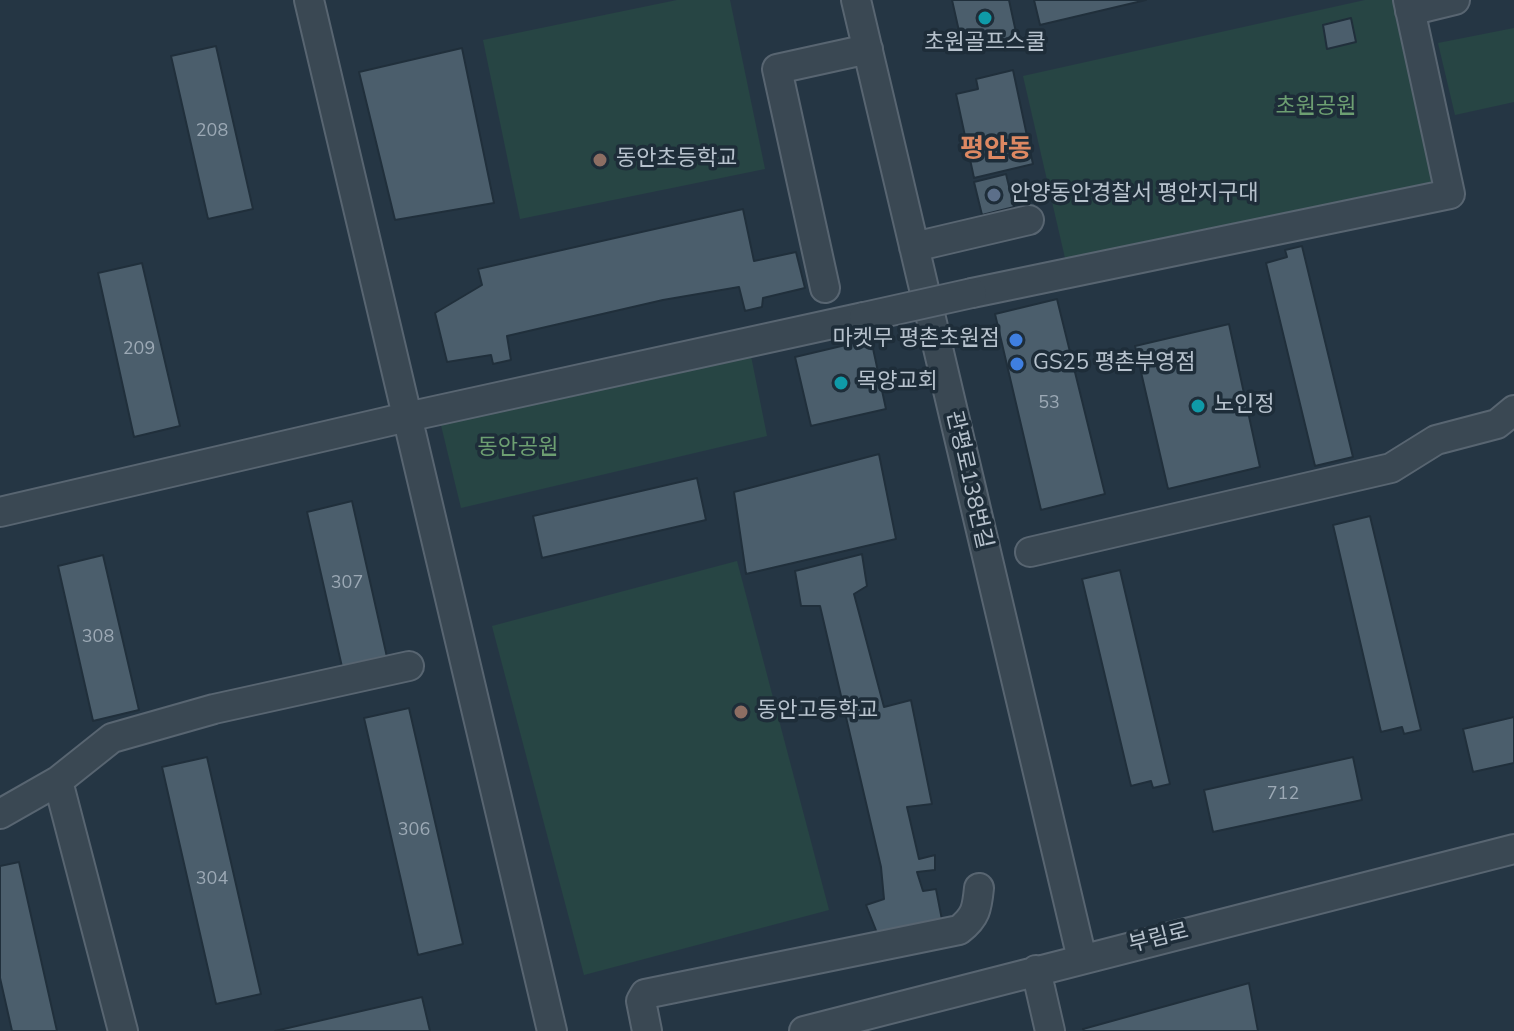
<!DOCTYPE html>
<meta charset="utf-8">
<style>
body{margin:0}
canvas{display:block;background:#253644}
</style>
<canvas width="1514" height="1031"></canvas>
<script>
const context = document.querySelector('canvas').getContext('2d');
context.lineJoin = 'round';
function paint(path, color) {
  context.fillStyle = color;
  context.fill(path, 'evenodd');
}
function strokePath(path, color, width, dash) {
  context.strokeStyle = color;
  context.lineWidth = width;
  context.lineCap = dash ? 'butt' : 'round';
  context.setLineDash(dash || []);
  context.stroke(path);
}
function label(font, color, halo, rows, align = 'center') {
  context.font = font + ' "Nunito Sans","Noto Sans KR",sans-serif';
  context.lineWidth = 7;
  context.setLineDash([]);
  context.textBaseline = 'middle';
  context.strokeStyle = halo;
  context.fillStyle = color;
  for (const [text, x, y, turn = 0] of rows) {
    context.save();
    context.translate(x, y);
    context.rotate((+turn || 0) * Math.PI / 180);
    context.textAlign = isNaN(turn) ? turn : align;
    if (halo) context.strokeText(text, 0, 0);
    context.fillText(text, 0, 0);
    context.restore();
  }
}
const green = new Path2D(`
 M677,0h53l35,169 -245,50 -37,-179z
 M1365,0h27l41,182 -368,76 -42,-182z
 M1514,28v74l-59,13 -17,-72z
 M750,351l17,85 -306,72 -21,-87z
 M737,561l92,349 -245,65 -92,-349z`);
const building = new Path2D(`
 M952,0h57l8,37 -54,12z
 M1034,0h112l-106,25z
 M1351,18l5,24 -29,7 -4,-24z
 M216,46l37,163 -45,10 -37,-163z
 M462,48l32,155 -99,17 -36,-148z
 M1013,70l20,94 -59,14 -18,-84 22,-5 -2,-10z
 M1006,174l8,33 -32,8 -8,-33z
 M743,209l11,52 42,-9 9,36 -42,10 -1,9 -17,4 -6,-24 -76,13 -156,36 4,24 -18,4 -2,-9 -44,7 -12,-49 47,-28 -4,-16z
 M1302,246l51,211 -38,9 -49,-203 21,-6 -2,-7z
 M142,263l38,163 -46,11 -36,-164z
 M1057,299l48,195 -64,16 -46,-196z
 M1229,324l31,143 -92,22 -33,-143z
 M871,339l15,70 -75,17 -16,-69z
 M879,454l17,85 -150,35 -12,-82z
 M697,478l9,42 -164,38 -9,-42z
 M352,501l35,156 -45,10 -35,-155z
 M1370,516l51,214 -17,4 -2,-7 -21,5 -48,-207z
 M862,554l5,32 -13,8 30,113 27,-7 21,104 -25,3 12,52 16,-4v15l-18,2 6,19 13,-2 7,36 -64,13 -13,-33 18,-6 -3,-32 -61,-261h-19l-6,-35z
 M103,555l36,155 -46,11 -35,-155z
 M1120,570l50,214 -17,4 -2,-7 -20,5 -49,-207z
 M409,708l54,236 -45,11 -54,-237z
 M1514,717v46l-41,9 -10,-43z
 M207,757l54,237 -45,10 -54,-237z
 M1353,757l9,43 -149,32 -9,-42z
 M19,862l38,169h-45l-12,-53v-112z
 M1249,983l9,48h-174l-1,-2z
 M422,997l8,34h-155z`);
const minor = new Path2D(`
 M309,0l243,1031
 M856,0l226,959
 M1410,11l45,-11
 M914,247l115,-27
 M825,288l-48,-219 91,-20
 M972,293l478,-99 -42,-194
 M0,512l407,-95 457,-100
 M1030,552l361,-84 45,-28 61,-16 17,-14
 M58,781l54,-43 102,-29 195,-43
 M0,814l58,-33 65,250
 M1036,970l14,61
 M647,1031l-6,-30 4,-7 314,-64c17,-13 18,-22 20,-42
 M804,1031l710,-182`);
const minorBridge = new Path2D(`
 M864,317l108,-24`);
const markers = [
 [985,18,8,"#0f9aa8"],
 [600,160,8,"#8d6e63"],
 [994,195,8,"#5c6f8a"],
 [1016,340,8,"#3f7fe0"],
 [1017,364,8,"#3f7fe0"],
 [841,383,8,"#0f9aa8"],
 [1198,406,8,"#0f9aa8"],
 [741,712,8,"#8d6e63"]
];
const numberNames = [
 ["208",212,132],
 ["209",139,350],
 ["53",1049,404],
 ["307",347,584],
 ["308",98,638],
 ["712",1283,795],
 ["306",414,831],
 ["304",212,880]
];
const poiNames = [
 ["초원골프스쿨",985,44,"center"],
 ["동안초등학교",616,160],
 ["안양동안경찰서 평안지구대",1010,195],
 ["마켓무 평촌초원점",1000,340,"right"],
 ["GS25 평촌부영점",1033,364],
 ["목양교회",857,383],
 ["노인정",1214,406],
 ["동안고등학교",757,712]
];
const parkNames = [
 ["초원공원",1316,108],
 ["동안공원",518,449]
];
const streetNames = [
 ["관평로138번길",968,480,77],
 ["부림로",1159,939,-14]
];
const quarterNames = [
 ["평안동",996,151]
];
paint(green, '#274544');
paint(building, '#4b5e6c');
strokePath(building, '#202f3b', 2);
strokePath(minor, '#586571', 32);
strokePath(minor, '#3a4853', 28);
strokePath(minorBridge, '#586571', 32, []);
strokePath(minorBridge, '#3a4853', 28);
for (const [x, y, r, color] of markers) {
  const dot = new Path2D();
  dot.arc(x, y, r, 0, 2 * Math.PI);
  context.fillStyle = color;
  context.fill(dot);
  strokePath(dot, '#1e2d39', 3);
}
label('18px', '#9ca9b5', null, numberNames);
label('22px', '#b7c2cd', '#1e2d39', poiNames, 'left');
label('22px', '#6d9f72', '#1e2d39', parkNames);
label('22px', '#b7c2cd', '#1e2d39', streetNames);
label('bold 26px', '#dd8862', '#1e2d39', quarterNames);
</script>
